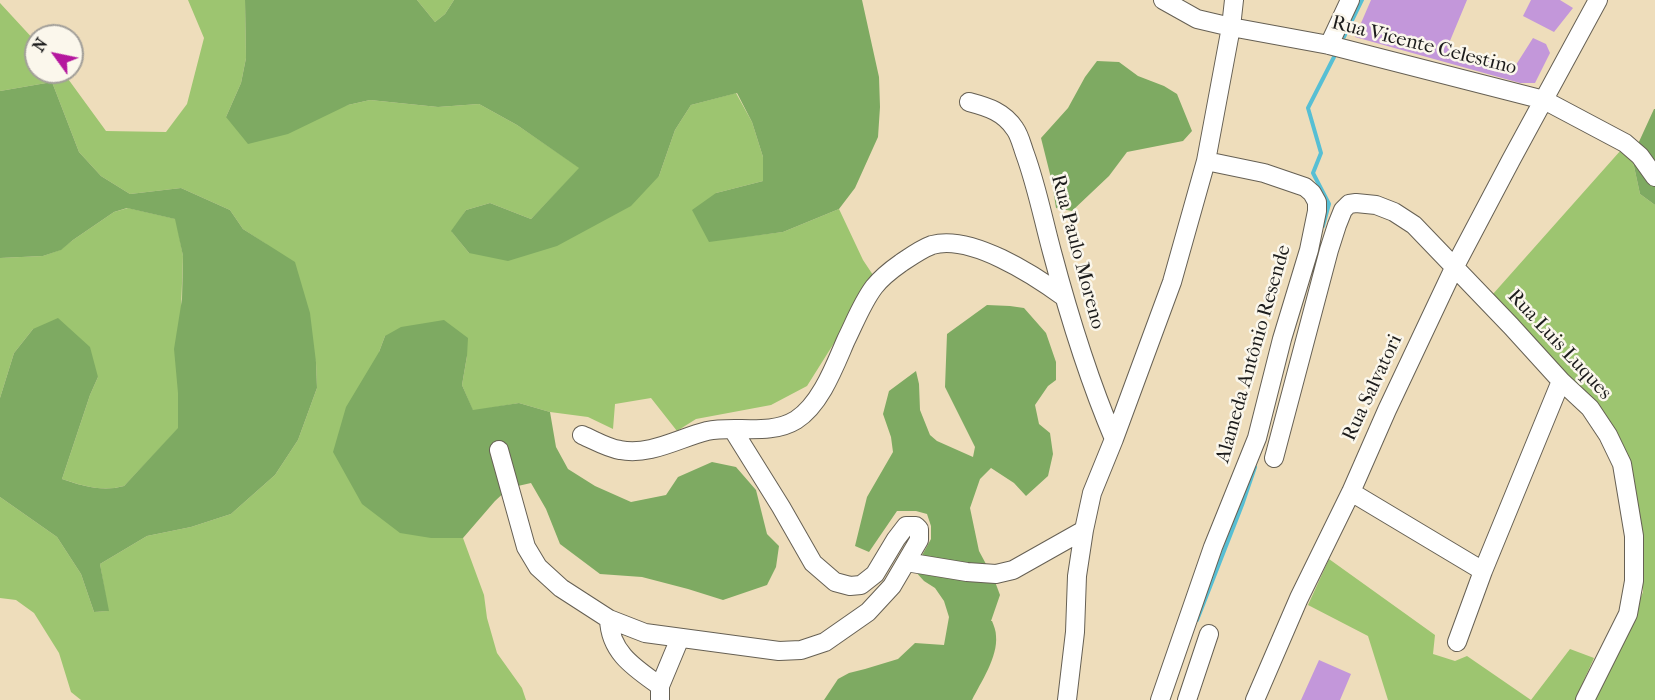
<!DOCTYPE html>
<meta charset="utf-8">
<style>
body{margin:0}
#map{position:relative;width:1655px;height:700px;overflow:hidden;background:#edb;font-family:"IM FELL French Canon",serif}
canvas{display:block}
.north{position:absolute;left:24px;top:24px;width:60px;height:60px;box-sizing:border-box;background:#fbf7ec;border:2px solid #a29f99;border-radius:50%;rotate:303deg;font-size:16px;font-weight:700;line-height:24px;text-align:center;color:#1c1c1c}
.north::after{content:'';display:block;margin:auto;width:21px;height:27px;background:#b5179e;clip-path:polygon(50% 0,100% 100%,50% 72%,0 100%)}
</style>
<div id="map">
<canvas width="1655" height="700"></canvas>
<div class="north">N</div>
</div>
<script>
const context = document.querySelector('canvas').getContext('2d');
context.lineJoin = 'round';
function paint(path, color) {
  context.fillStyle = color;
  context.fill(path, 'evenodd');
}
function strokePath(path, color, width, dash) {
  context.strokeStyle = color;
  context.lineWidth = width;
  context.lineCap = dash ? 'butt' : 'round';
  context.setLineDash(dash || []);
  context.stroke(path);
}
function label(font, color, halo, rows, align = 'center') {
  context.font = font + ' "IM FELL French Canon",serif';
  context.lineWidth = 5;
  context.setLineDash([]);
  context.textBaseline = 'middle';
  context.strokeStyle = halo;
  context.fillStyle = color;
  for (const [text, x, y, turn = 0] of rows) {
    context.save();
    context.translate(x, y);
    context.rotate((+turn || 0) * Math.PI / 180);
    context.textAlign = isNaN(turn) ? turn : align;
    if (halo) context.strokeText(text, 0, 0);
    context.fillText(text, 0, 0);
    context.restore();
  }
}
const green = new Path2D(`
 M188,0h57l1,58 -5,25 -15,34 122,-12 22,-5 68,7 41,-3 38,21 63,43 -49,51 -41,-16 -24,7 -14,22 17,21 190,-77 16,-46 16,-25 45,-12 16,29 11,35v24l-47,12 -7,48 74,-9 56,-23 24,51 12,18 -68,108 -36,19 -75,14 -19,12 -26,-33 -36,6 -2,25 -25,-12 -38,-5 -31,-9 -46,8 -11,-26 5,-29 -82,-20 -6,16 52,186h32l21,57 3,23 10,35 25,35 4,12h-445l-10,-8 -12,-39 -25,-40 -18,-13 -16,-2v-101l57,40 24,37 13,38 14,-1 -8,-47 47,-28 44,-9 40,-13 44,-39 23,-35 19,-52 -1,-26 -50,-118 -23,-15 -13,-19 -49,-22 -51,6 -29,-18 -22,-24 -27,-70 -52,9v-88l36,39v30h27l43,59 60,1 21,-28 17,-66z
 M417,0h37l-9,14 -10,8z
 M1621,150l11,7 8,37 15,11v495h-62l29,-59 21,-49 -3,-61 -10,-56 -137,-181z
 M128,208l48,11 7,37 -5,137 1,35 -55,58c-22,6 -41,0 -62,-7l28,-84 8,-18 -65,-48 -19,24 -14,45v-140l43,-2 17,-6 13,-10 41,-28z
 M1329,559l106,76 -2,19 22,7 12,-5 64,44 39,-51 24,9 -19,42h-187l-20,-64 -60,-31z`);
const forest = new Path2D(`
 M245,0h172l18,22 10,-8 9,-14h408l17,77 1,30 -2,30 -23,51 -16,21 -56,23 -74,10 -17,-32 24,-17 47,-12v-24l-11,-35 -15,-29 -46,12 -16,25 -16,46 -28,30 -74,40 -49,15 -39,-8 -18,-22 15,-21 24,-7 41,16 48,-51 -62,-43 -38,-21 -41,3 -68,-7 -22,5 -60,29 -40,10 -22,-27 15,-34 5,-25z
 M1097,61l22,1 19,14 26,10 13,8 15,37 -9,10 -56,11 -18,24 -37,35 -16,-3 -4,-26 -11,-44 27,-30 17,-31z
 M52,82l27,70 22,24 29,18 51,-6 49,22 13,19 52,33 15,51 6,49 1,26 -19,52 -23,35 -44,39 -40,13 -44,9 -47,28 9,47 -15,1 -13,-38 -24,-37 -57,-40v-99l14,-45 19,-24 25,-11 32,29 8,30 -8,18 -28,84c20,7 41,13 62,7l54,-58v-35l-4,-44 8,-50 1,-43 -8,-37 -48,-11 -13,4 -41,28 -12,10 -18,6 -43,2v-167z
 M1654,109h1v96l-15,-11 -8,-37z
 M987,305l23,1 14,2 22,25 10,29v18l-8,6 -13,19 4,19 11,9 3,21 -5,22 -22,20 -12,-13 -23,-15 -11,11 -10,29 9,43 15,28 6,16 -9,26h1c2,5 4,10 4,15 2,21 -15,46 -24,64h-148l14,-21 11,-6 16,-4 33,-10 17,-16 29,2 5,-28 -5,-16 -9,-13 -11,-7 -10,-11 17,-31v-13l-4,-12 -11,-3h-19l-28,41 -14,-6 12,-49 26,-45 -2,-15 -8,-23 6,-23 27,-20 3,13 1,26 10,25 7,6 36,16 2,-10 -30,-60 2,-53z
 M444,320l24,18 -1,18 -5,29 11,25 46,-7 31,9 6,35 12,22 27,17 36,16 35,-7 12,-18 34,-15 24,5 20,23 11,44 12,12 -3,21 -9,18 -44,15 -35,-11 -46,-12 -42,-3 -40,-30 -14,-35 -15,-26 -22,5 -14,13 -32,37h-32l-31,-5 -38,-29 -29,-52 13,-45 33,-55 6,-16 16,-9z`);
const stream = new Path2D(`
 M1344,37l18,-37
 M1323,226l6,-22 -16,-31 8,-20 -13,-45 26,-51
 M1197,620l45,-115 13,-38`);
const building = new Path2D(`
 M1371,0h96l-20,48 67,20 19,-30 13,6 4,9 -15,30h-15l-165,-46z
 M1531,0h29l13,8 -19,24 -31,-16z
 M1319,660l32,14 -11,26h-39z`);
const minor = new Path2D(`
 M1163,0l34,19 34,8 98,18 215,55 81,43 15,13 15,21
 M1329,45l21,-45
 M969,102c19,5 35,10 46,27 5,7 7,17 10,25 12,33 18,65 27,98 17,64 36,126 62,187
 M582,435c12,5 25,13 38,15 30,6 59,-12 87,-19 28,-6 63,5 89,-11 25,-16 39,-55 50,-80 9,-18 16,-37 28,-53 7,-9 17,-17 27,-24 9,-6 20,-14 31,-18 39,-11 102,30 132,52
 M499,450l27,97 12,20 23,21 48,31 36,14 134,18 22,-1 24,-8 43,-30 24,-26 27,-46v-11l-3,-3h-10l-10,13 -21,35 -14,11 -11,1 -15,-4 -22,-19 -32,-56 -48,-77
 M1274,458l55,-208 8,-25 6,-15 6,-6 7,-1 20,2 18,7 20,13 97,101 50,55 29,27 18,27 14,29 12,72v45l-6,33 -43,86
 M1351,492l132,79
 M906,562l61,10 29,2 17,-4 71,-40
 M609,619c1,34 26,49 51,67v14
 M1457,642l26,-71 78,-190
 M660,686l20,-48
 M1067,700l8,-68 2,-56 7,-46 8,-37 22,-54 58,-157 34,-121 25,-134 3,-27
 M1160,700l53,-153 44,-109 25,-99 27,-89 8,-39v-9l-5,-9 -7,-6 -41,-14 -58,-12
 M1187,700l22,-66
 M1255,700l44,-102 52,-106 36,-82 67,-142 57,-108 87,-160`);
const streetNames = [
 ["Rua Vicente Celestino",1424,46,14],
 ["Rua Paulo Moreno",1077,252,75],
 ["Rua Luis Luques",1559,345,47],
 ["Alameda Antônio Resende",1254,354,-74],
 ["Rua Salvatori",1373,388,-65]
];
paint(green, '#9dc570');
paint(forest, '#7eaa62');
strokePath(stream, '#57bfd4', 4);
paint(building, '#c397da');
strokePath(minor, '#666054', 20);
strokePath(minor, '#fff', 18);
label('20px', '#1c1c1c', '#fbf7ec', streetNames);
</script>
